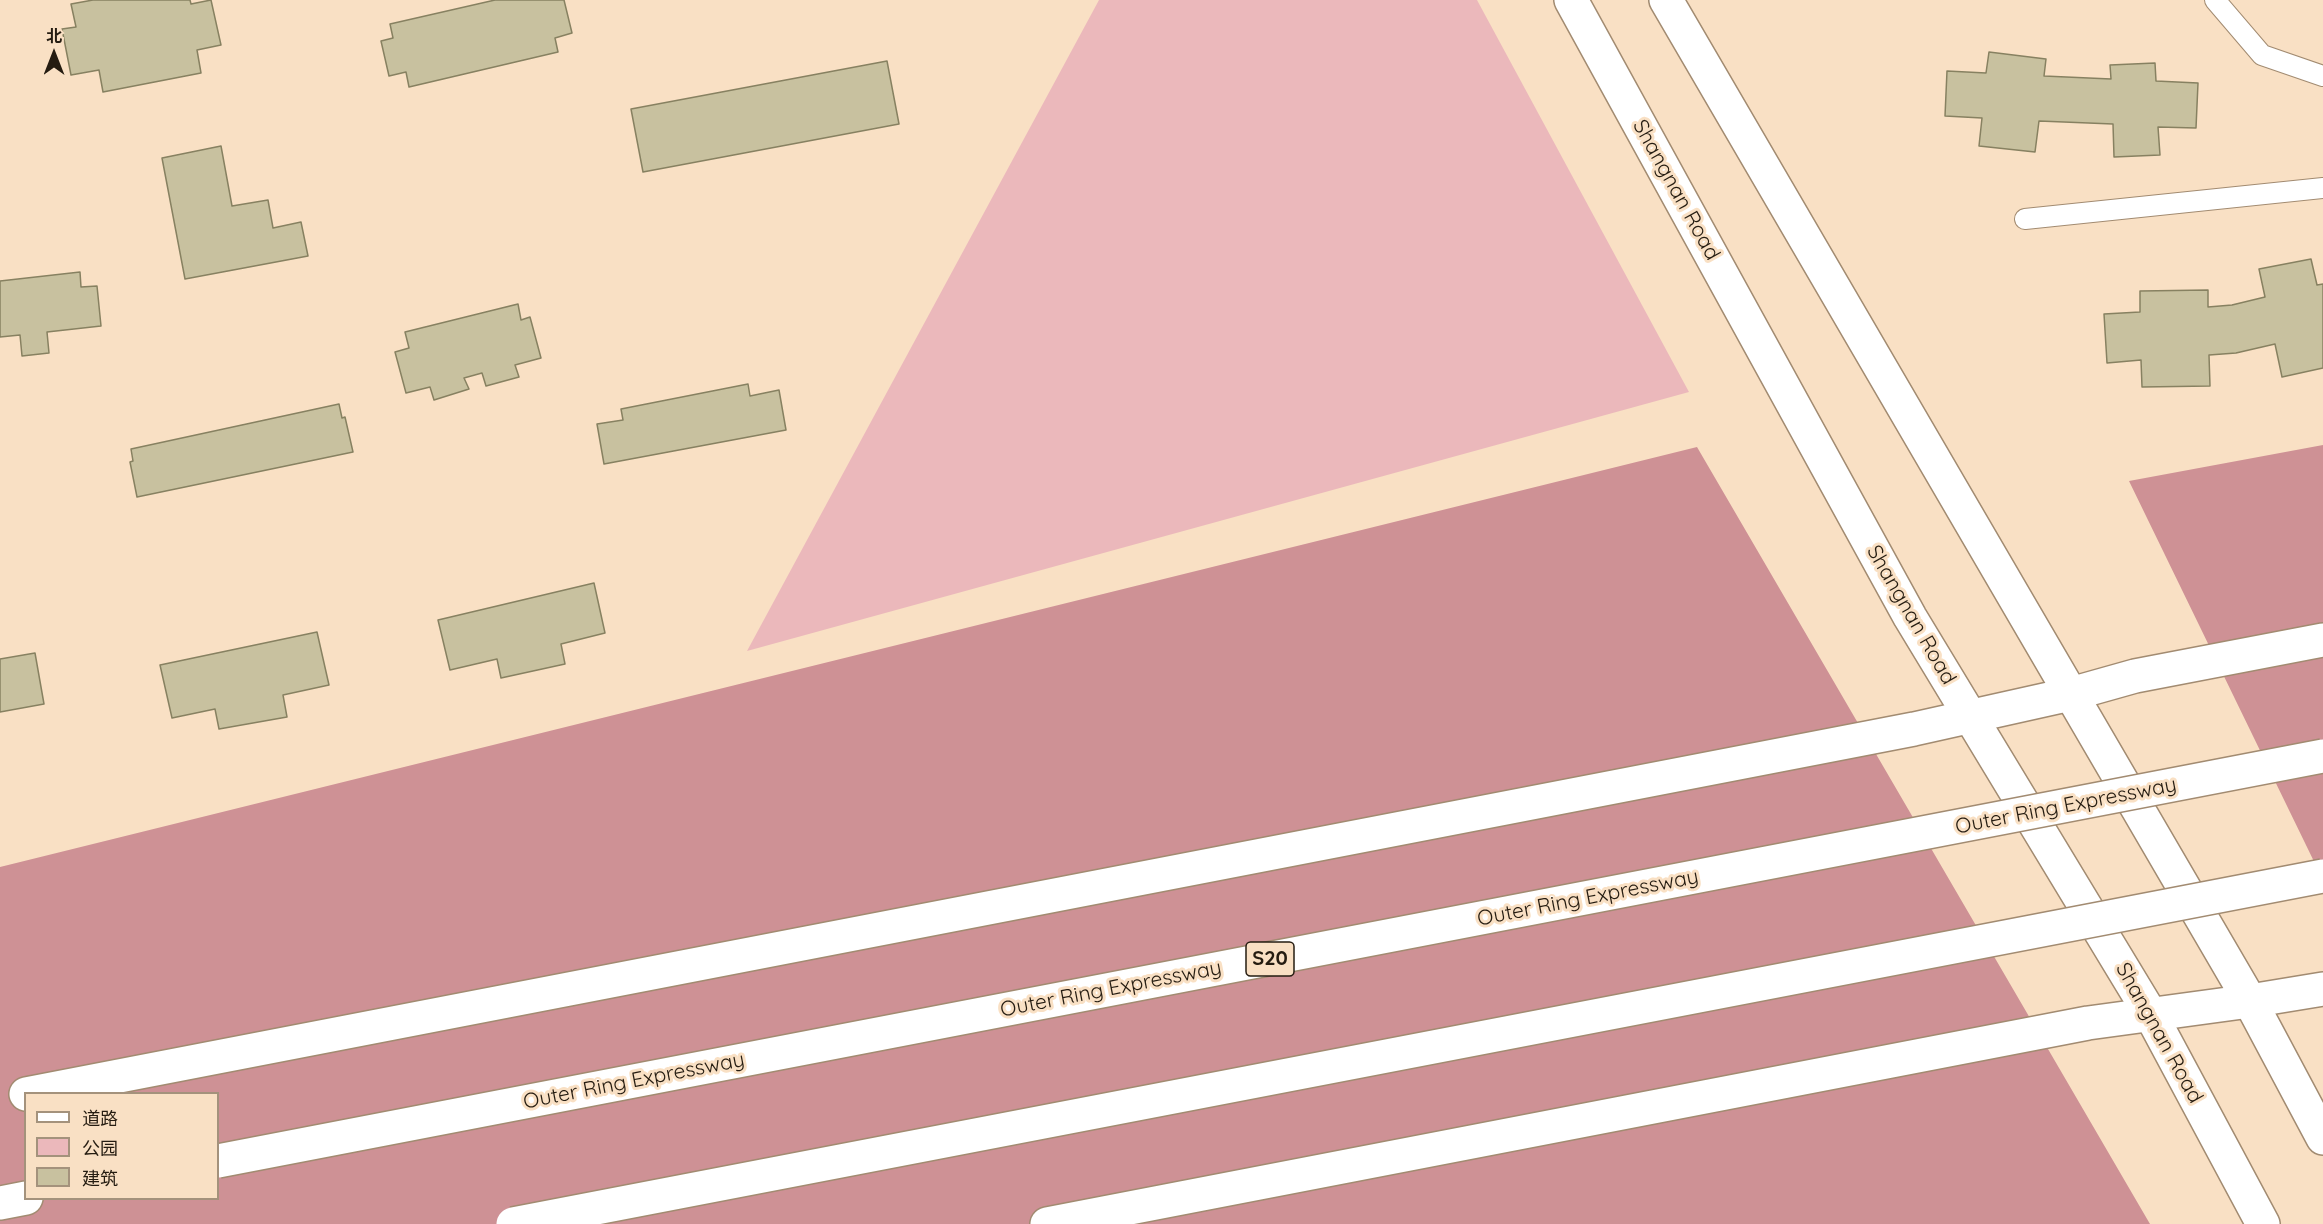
<!DOCTYPE html>
<meta charset="utf-8">
<style>
body{margin:0}
#map{position:relative;width:2323px;height:1224px;overflow:hidden;background:#f9e0c4;font-family:Quicksand,"Noto Sans SC",sans-serif}
canvas{display:block}
.legend{position:absolute;left:24px;top:1092px;width:195px;height:108px;box-sizing:border-box;background:#f9e0c4;border:2px solid #a4927c;margin:0;padding:8px 10px;list-style:none;font-size:18px;color:#251c11}
.legend li{display:flex;align-items:center;gap:12px;height:30px}
.legend b{width:30px;border:2px solid #a4927c}
.north{position:absolute;left:24px;top:24px;width:60px;height:60px;-webkit-text-stroke:4px #f9e0c4;paint-order:stroke;rotate:0deg;font-size:16px;font-weight:700;line-height:24px;text-align:center;color:#251c11}
.north::after{content:'';display:block;margin:auto;width:21px;height:27px;background:#251c11;clip-path:polygon(50% 0,100% 100%,50% 72%,0 100%)}
</style>
<div id="map">
<canvas width="2323" height="1224"></canvas>
<ul class="legend">
<li><b style="height:8px;background:#fff"></b>道路</li>
<li><b style="height:16px;background:#ebb8bb"></b>公园</li>
<li><b style="height:16px;background:#c8c19f"></b>建筑</li>
</ul>
<div class="north">北</div>
</div>
<script>
const context = document.querySelector('canvas').getContext('2d');
context.lineJoin = 'round';
function paint(path, color) {
  context.fillStyle = color;
  context.fill(path, 'evenodd');
}
function strokePath(path, color, width, dash) {
  context.strokeStyle = color;
  context.lineWidth = width;
  context.lineCap = dash ? 'butt' : 'round';
  context.setLineDash(dash || []);
  context.stroke(path);
}
function label(font, color, halo, rows, align = 'center') {
  context.font = font + ' Quicksand,sans-serif';
  context.lineWidth = 6;
  context.setLineDash([]);
  context.textBaseline = 'middle';
  context.strokeStyle = halo;
  context.fillStyle = color;
  for (const [text, x, y, turn = 0] of rows) {
    context.save();
    context.translate(x, y);
    context.rotate((+turn || 0) * Math.PI / 180);
    context.textAlign = isNaN(turn) ? turn : align;
    if (halo) context.strokeText(text, 0, 0);
    context.fillText(text, 0, 0);
    context.restore();
  }
}
const green = new Path2D(`
 M1099,0h378l212,392 -942,259z`);
const forest = new Path2D(`
 M2323,445v435l-194,-399z
 M1697,447l453,777h-2150v-357zM26,1094h192v104h-192z`);
const building = new Path2D(`
 M93,0h97l1,4 20,-4 10,45 -24,5 4,23 -98,19 -4,-22 -28,5 -9,-46 14,-2 -5,-23z
 M495,0h69l8,33 -17,5 3,14 -149,35 -3,-15 -17,4 -8,-35 12,-3 -3,-14z
 M1989,52l57,7 -2,17 67,3 -1,-14 45,-2 1,18 42,2 -2,45 -38,-1 2,28 -46,2 -1,-33 -74,-3 -4,31 -56,-6 3,-28 -37,-2 2,-45 39,2z
 M887,61l12,63 -256,48 -12,-63z
 M221,146l11,60 36,-6 5,28 28,-6 7,34 -123,23 -23,-121z
 M2311,259l6,26 6,-1v84l-41,9 -7,-33 -39,9 -27,2 1,31 -68,1 -1,-27 -34,3 -3,-49 36,-2v-21l68,-1v17l24,-2 33,-8 -6,-28z
 M80,272l1,15 16,-1 4,40 -54,6 2,21 -27,3 -2,-21 -20,2v-56z
 M518,304l3,16 9,-3 11,41 -26,7 4,12 -33,9 -4,-13 -18,5 5,11 -35,11 -4,-13 -24,6 -11,-41 14,-4 -4,-16z
 M748,384l2,12 29,-6 7,40 -182,34 -7,-40 26,-4 -2,-11z
 M339,404l3,14 3,-1 8,35 -216,45 -7,-35 3,-1 -2,-12z
 M594,583l11,50 -44,11 4,20 -64,14 -4,-19 -47,11 -12,-50z
 M317,632l12,53 -46,10 4,22 -68,12 -4,-20 -43,9 -12,-53z
 M35,653l9,51 -44,8v-53z`);
const lane = new Path2D(`
 M2215,0l47,55 61,21
 M2025,219l298,-31`);
const secondary = new Path2D(`
 M2250,1001l73,137
 M2151,1015l112,209`);
const primary = new Path2D(`
 M1571,0l339,617 241,398
 M1666,0l584,1001`);
const highway = new Path2D(`
 M26,1094l1888,-365 157,-35 64,-18 188,-36
 M0,1203l26,-5
 M1047,1224l1041,-201 162,-22 73,-12`);
const highwayBridge = new Path2D(`
 M218,1161l2105,-405
 M513,1224l1810,-348`);
const shields = [
 [1270,959,48]
];
const shieldNames = [
 ["S20",1270,959]
];
const streetNames = [
 ["Shangnan Road",1676,190,61],
 ["Shangnan Road",1911,615,60],
 ["Outer Ring Expressway",2066,806,-11],
 ["Outer Ring Expressway",1588,898,-11],
 ["Outer Ring Expressway",1111,989,-11],
 ["Shangnan Road",2159,1033,61],
 ["Outer Ring Expressway",634,1081,-11]
];
paint(green, '#ebb8bb');
paint(forest, '#ce9195');
paint(building, '#c8c19f');
strokePath(building, '#878161', 1.5);
strokePath(lane, '#a28b71', 22);
strokePath(secondary, '#a28b71', 36);
strokePath(primary, '#a28b71', 36);
strokePath(highway, '#a28b71', 36);
strokePath(lane, '#fff', 20);
strokePath(secondary, '#fff', 33);
strokePath(primary, '#fff', 33);
strokePath(highway, '#fff', 33);
strokePath(highwayBridge, '#a28b71', 36, []);
strokePath(highwayBridge, '#fff', 33);
for (const [x, y, w] of shields) {
  const box = new Path2D();
  box.roundRect(x - w / 2, y - 17, w, 34, 4.5);
  context.fillStyle = '#f9e0c4';
  context.fill(box);
  strokePath(box, '#251c11', 1.5);
}
label('bold 20px', '#251c11', null, shieldNames);
label('21px', '#251c11', '#f9e0c4', streetNames);
</script>
